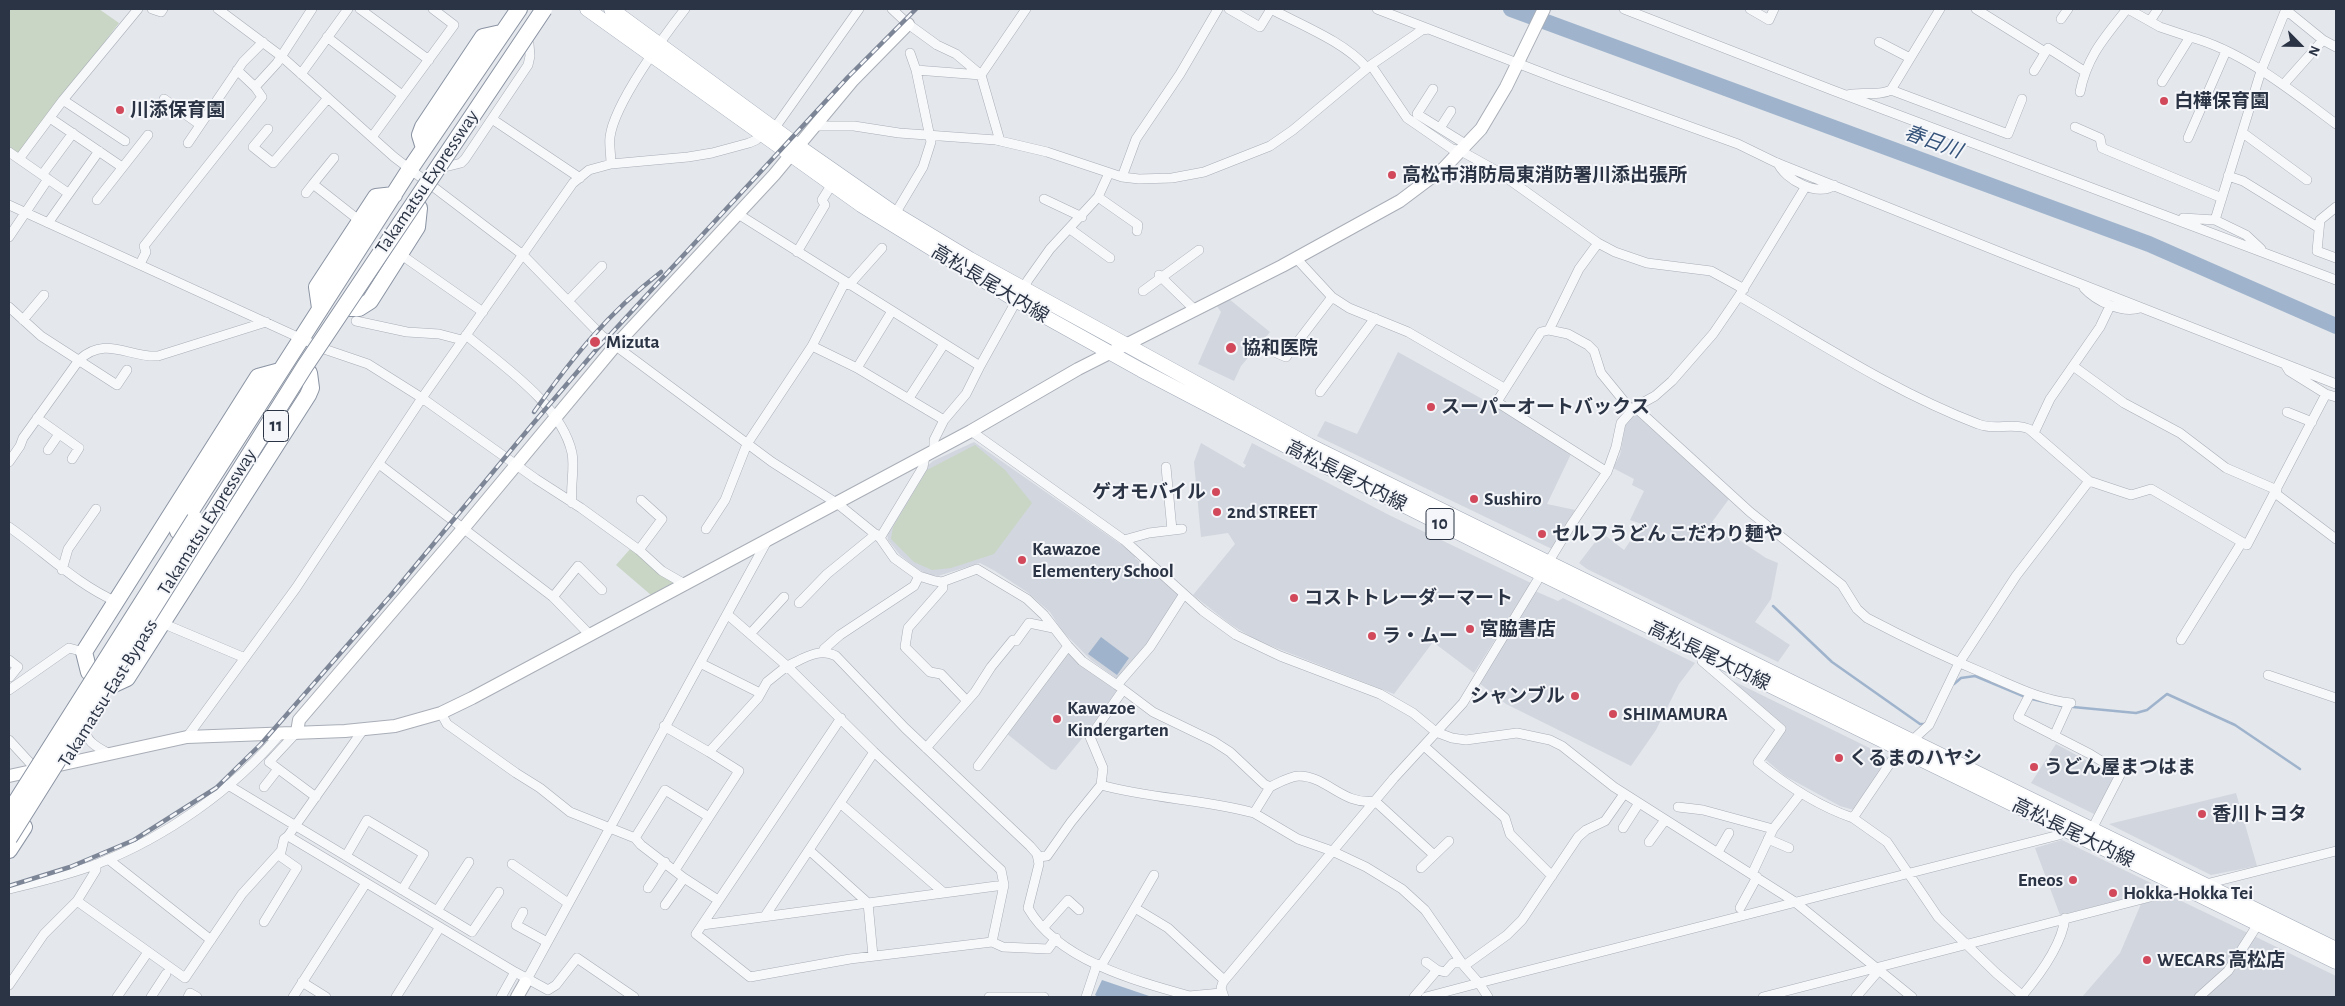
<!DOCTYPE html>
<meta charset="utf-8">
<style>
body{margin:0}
#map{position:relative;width:2345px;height:1006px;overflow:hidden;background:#e4e7ec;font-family:"Alegreya Sans",sans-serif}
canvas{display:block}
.frame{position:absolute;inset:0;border:10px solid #2b3445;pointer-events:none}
.north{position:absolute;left:2275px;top:20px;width:50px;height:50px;-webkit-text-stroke:4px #f4f6f9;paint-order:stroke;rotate:113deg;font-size:14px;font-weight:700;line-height:20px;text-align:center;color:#2b3445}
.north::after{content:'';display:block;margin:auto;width:18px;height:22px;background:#2b3445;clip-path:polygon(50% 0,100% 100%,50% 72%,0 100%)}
</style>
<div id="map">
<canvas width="2345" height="1006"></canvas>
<div class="frame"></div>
<div class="north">N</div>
</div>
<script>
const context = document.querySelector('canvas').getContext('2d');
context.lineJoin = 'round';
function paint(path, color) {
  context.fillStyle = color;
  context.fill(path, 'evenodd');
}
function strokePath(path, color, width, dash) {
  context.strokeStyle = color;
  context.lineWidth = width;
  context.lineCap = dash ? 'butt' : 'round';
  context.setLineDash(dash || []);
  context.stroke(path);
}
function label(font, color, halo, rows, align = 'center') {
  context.font = font + ' "Alegreya Sans","Noto Sans JP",sans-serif';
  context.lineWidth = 4;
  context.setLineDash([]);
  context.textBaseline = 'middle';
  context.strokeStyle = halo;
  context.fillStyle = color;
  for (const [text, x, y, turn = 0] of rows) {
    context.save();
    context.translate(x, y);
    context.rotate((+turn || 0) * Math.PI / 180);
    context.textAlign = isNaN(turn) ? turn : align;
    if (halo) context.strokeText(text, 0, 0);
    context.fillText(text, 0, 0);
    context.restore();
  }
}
const built = new Path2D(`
 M1229,299l41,33 -29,34 -7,15 -36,-17 23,-52 -4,-6z
 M1398,352l95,53 78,49 -24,50 28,6 -23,39 -235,-113 8,-15 32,13z
 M1634,413l95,86 -17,23 54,36 12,5 -7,36 -16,23 35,23 -12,17 -191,-93 -8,-6 23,-30 22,17 18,-26 -12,-4 14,-29 -12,-6 2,-6 -21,-11 7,-13 6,-33z
 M974,442l162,113 -1,3 14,11 3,-1 28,26 -33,51 -30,34 -26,-19 -29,-29 -12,-19 -23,-20 -32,-21 -15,-8 -42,13 -9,-1 -13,-7 -16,-13 -12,-15 -1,-8 38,-64 8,-7z
 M1201,443l43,25 2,-3 -3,-2 9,-20 137,72 142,68 -57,90 -41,-31 -39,52 -138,-54 -26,-16 -37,-29 42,-51 -7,-11 -27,4 -7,-75z
 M1535,591l23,10 5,-3 132,65 -16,21 -23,46 -25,36 -125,-62 -27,-21z
 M1068,650l49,40 -32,45 -29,35 -5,-1 -45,-36z
 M1723,676l167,82 -36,52 -14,-4 -55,-30 -19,-16v-4l20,-28z
 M2056,744l59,32 -21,38 -63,-31z
 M2236,793l21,73 -46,9 -102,-51z
 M2062,840l89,43 -5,11 -86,21 -25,-67z
 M2173,897l77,37 -30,42 -25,21h-113l38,-44 21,-49z
 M2254,936l82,40v21h-133z`);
const green = new Path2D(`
 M9,9h90l20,14 -102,134 -8,-4z
 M975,445l30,25 27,33 -38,51 -43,14 -19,2 -18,-8 -23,-23 2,-12 34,-57z
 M631,548l45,33 -25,14 -35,-30z`);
const water = new Path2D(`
 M1101,637l28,21 -12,17 -29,-21z
 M1102,980l50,17h-54l-3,-2z`);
const stream = new Path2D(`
 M1773,606l59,56 88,62h5
 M1954,684l7,-6 14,-2 48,20
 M2032,699l30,7
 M2073,707l63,6 11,-3 20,-16 68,31 65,44`);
const river = new Path2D(`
 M1511,9l638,235 187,82`);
const street = new Path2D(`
 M152,9l9,3 2,-3
 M218,9l63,47 113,101 129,98 78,80 171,127 66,42 42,34 14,20 25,18 16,5 7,1 35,-13 50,30 17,16 24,31 14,15 35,24
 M360,9l69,51
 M892,9l16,15 29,21 19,9 25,21 19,66
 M1229,9l31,18 11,-18c30,16 74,33 96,59
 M1377,9l184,71 177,64 39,19 230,92 329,129
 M1624,9l208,81 504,190
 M1750,9l19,11 5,-11
 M1976,9l69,43
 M2128,9l32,18 30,10
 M2286,10l37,30 13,7
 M2061,19l7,-10
 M2150,21l8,-12
 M327,37l75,58
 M1879,42l31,16
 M1371,65l36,53 45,31 9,2 36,20 101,72 17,9 32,11 64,8 33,18
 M237,70l18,17
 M916,70l65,5 45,-66
 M2034,71l14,-23 36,23
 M301,74l47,-65
 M2162,82l28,-45c53,14 103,55 146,87
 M2283,85l40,-45
 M1433,89l-16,25 50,31
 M1891,90l117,44 14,-35
 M2080,92c7,-36 25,-55 47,-83
 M1847,95c14,-4 31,2 44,-5l49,-81
 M164,99l35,25
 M63,100l62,41
 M50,118l72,49
 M492,119l88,59
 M815,126h39l45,7 97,7 51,12 75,25 17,2 33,-1 32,-6 66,-26 23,-16 78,-65 51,-35 7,-1
 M2075,127l25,11 2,10 120,50
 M1440,128l11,-17
 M268,129l-15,18 20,16 55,-65
 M774,129l85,-120
 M2243,133l64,47
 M372,137l82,-112 -21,-16
 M2188,138l38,-87
 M188,143l55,-81 20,-20
 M9,152l59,41
 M19,159l44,-59 75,-91
 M1778,163c6,16 41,35 56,22
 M611,164c0,-9 -2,-19 -1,-27 4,-33 54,-101 75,-128
 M445,167l16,-4 4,-4 63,-94 2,-9 -1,-12
 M42,175l31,-42
 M2228,176l15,5 76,47
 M1122,177l14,-38 44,-65 38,-65
 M313,184l21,-26
 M306,193l7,-9 47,37
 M1098,197l40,28 -1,6
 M1044,199l38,18
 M97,200l51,-65
 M9,205l315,144 44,15 54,34 114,81 45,29 58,42 23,21 21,12
 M2336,207l-16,13 -3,31 19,7
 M738,214l242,152
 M895,214l28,-47 8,-25 -15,-72 -6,-17
 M2183,218l32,2
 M48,223l51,-72
 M1070,229l40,29
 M9,237l39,-58
 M1598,243l-19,26 -30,61 -8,2 -43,68 2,4 107,68
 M2261,249l-15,-14 -31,-15 46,-149 25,-62
 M797,252l28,-47 -3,-5 10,-16
 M400,254l83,58
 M1296,258l36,39 17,11 59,24 96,56
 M140,264l6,-12 -2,-6 118,-149 -7,-10 22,-24 35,-54
 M1159,275l36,35
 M849,285l33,-37
 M2084,288c12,13 38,26 56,20
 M1143,291l56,-41
 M1739,296c78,45 155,96 239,128 17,7 34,-2 51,5l60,52 42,14 20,-6 96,56 79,-151
 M568,301l34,-35
 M9,307l32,29 76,49 10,-15
 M23,320l21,-25
 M356,321l51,11 32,2 23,6
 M1549,330l19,4 20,11 6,6 7,22 31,38
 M466,335c37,31 95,69 106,118 3,15 -2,34 0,50
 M812,346l45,22 87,52
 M1272,351l14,6 46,-60
 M2073,366l51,37 56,30 46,35 51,22
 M2286,366l3,5 37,23 10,3
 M857,368l35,-57
 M1320,392l55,-74
 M909,398l35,-54
 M1635,407l115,105 92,73 15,24 10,9c40,21 80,40 121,57 28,12 53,25 83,28
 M2287,412l25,10
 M37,418l42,30 -7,11
 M971,431l153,109 79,71 33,24 44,21 100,38 33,19 23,19 16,6 14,2 51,-7 33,7 12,6 52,41 181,115 117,95
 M2034,433l16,-34 50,-72 10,-21
 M48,450l11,-16
 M934,451v-11l10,-20 22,-26 14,-28 48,-86 22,-31 48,-52 11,-24
 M9,462l11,-16 3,-8 56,-78c27,-25 50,-2 79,-4l108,-34
 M379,464l174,133 37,38
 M1166,467l6,63
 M2275,493l61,46
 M9,527c36,25 67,57 108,75
 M706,529l19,-29 22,-56 65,-98 33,-64
 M880,538l43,-71 2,-11
 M1124,540l25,-7 33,-4
 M639,550l23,-31 -21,-19
 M62,570l6,-21 28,-40
 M942,582l1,6 -35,40 -3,19 25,25 11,2 26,27
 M1184,594l-34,53 -33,38 36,27 60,29 17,11 34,32 6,3c8,-4 20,-11 29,-11 28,0 44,30 76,25l59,54
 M553,597l25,-31 24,24
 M799,603l28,-29 49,-40
 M727,614l60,52c16,-7 32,-19 49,-10l69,72 125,118 7,8 2,10 -11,44c30,53 111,74 165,89
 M162,623l83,35
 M750,634l34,-37
 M2181,640l61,-98
 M823,652l1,-3 16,-14 74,-49 5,-10
 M1705,654l-3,7 79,68 -23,33c28,23 60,44 95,56l42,-62 34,-31 30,-62 57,-87 73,-95
 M9,660l9,7 -8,10
 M700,663l60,30
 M2268,675l68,23
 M9,690l60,-42 15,4
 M2030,694l-12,23 72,37 31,19 -29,56
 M441,713l6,11 69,49 24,15 30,24 65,26 6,7 43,33 34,22
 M664,726l45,26
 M86,727c-2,14 11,20 22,26
 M363,730l-75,106 227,136 33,18 8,-5 21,-27 57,39
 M297,732l-28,30 47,35
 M2054,736l15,-33
 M187,737l109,-149 126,-190 151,-215 16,-13 22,-6 77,-7 24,-4 37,-10 7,-3 6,-6
 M9,740l22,24
 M1424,746l81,72 5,16 42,42
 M926,748l49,-56 16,-25 22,-27 3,1 13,-18 24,5
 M978,766l90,-120
 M228,785l244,147 27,-40
 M1101,785l2,-17 -13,-31 33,-47
 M264,787l14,-18
 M840,803l104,90
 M1678,807l25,3 70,19
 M1254,813l44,26 34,12 34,16 36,22 23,21 39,56
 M709,817l30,-46 -30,-19 49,-54 9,-16 20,-16 87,86 127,118 3,15 -12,57 -142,17 -100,18 -54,-43 145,-216
 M1853,818l34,24 51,75 58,56 28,24
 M1623,828l16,-25
 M635,838l30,-48 44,27 -34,53
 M1768,839l21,9
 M1649,842l16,-22
 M809,850l59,53 136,-18
 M1718,852l11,-19
 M346,856l21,-36 57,34 -22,36
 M1038,857l9,-1 24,-34 30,-37c50,14 103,14 153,28l16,-26
 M108,859l103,81
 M512,864l56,39
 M1421,868l28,-27
 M1752,874l21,-45 28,-36
 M2206,884l130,-33
 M648,888l17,-26
 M9,889c29,-7 59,-14 88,-25 69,-27 136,-74 184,-131
 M77,901l19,-31v-6
 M665,905l19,-27
 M1135,908l33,20 56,52
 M1740,908l17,-31
 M437,911l32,-49
 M523,912l-7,13 31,17
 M765,916l109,-164
 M264,922l33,-54 -17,-12 4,-17 4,-3
 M702,925l166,-22 5,53
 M1044,927l24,-27 11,10
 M992,942l11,5 45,2 8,-11
 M1426,962l11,8 8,2 8,-9h9
 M1101,966l53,-91
 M302,982l24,15
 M525,983l242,-442
 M9,985l35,-51 33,-33 108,77 57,-84 38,-42
 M1189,996l32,-3
 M117,997l31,-45
 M151,997l15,-23
 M188,997l2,-4 7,4
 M293,997l73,-114
 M396,997l44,-70
 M501,997l14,-25
 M989,997h55
 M1086,997l11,-33
 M1224,997l-3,-9 2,-6 171,-204 69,-75 108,-178 36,-53 9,-25 5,-24 14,-16 20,-11 17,-15 41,-47 26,-38 67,-110
 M1414,997l23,-27
 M1426,997l53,-14 -15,-17 43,-31 15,-15 56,-83 8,-7 19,-9 19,-27
 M1488,997l-9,-14 580,-148 5,-6
 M1763,997l422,-109
 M1856,997l24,-28
 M2021,997c17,-20 41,-52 44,-79
 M2199,997l29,-26 30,-47`);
const secondary = new Path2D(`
 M297,732l2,-12 163,-190 153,-184 159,-171 79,-95 55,-56
 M9,776l178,-39 158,-6 50,-5 46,-13 31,-15 499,-267 107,-62 204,-103 118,-65 44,-33 37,-39 25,-42 38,-78
 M517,997l8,-14`);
const primary = new Path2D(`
 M587,9l274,196 156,96 124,69 170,89 218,109 807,394
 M611,9l187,137 99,69 73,44 339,186 1027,504`);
const highway = new Path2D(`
 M424,148l-4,-13 3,-8 60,-90 18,-4
 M320,308l-3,-21 59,-90 18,-2
 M350,308h9l11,-7 47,-74 2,-19
 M178,531l232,-362 109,-160
 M89,672l-5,-20 174,-275 22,-6
 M114,684l13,-6 181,-283 3,-7 -2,-15
 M9,850l15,-23`);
const rail = new Path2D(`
 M534,412c38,-54 74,-99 127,-140
 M9,886l61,-19 64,-27 82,-52 45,-44 131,-150 139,-168 65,-76 252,-273 68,-68`);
const highwayBridge = new Path2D(`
 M9,813l186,-294
 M9,838l296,-472 239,-357`);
const markers = [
 [2164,101,5,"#d1495b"],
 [120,110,5,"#d1495b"],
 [1392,175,5,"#d1495b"],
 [595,342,6,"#d1495b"],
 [1231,348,6,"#d1495b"],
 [1431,407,5,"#d1495b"],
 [1216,492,5,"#d1495b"],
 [1474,499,5,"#d1495b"],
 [1217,512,5,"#d1495b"],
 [1542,534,5,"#d1495b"],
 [1022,560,5,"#d1495b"],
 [1294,598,5,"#d1495b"],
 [1470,629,5,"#d1495b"],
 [1372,636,5,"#d1495b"],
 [1575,696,5,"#d1495b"],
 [1613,714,5,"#d1495b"],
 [1057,719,5,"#d1495b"],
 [1839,758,5,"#d1495b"],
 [2034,767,5,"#d1495b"],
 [2202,814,5,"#d1495b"],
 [2073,880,5,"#d1495b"],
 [2113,893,5,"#d1495b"],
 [2147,960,5,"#d1495b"]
];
const shields = [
 [276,426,25],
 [1440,524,28]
];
const shieldNames = [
 ["11",276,426],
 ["10",1440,524]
];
const poiNames = [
 ["白樺保育園",2174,101],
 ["川添保育園",130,110],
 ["高松市消防局東消防署川添出張所",1402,175],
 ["Mizuta",606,342],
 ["協和医院",1242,348],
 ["スーパーオートバックス",1441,407],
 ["ゲオモバイル",1206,492,"right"],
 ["Sushiro",1484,499],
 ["2nd STREET",1227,512],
 ["セルフうどん こだわり麺や",1552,534],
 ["Kawazoe",1032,549],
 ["Elementery School",1032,571],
 ["コストトレーダーマート",1304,598],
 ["宮脇書店",1480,629],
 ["ラ・ムー",1382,636],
 ["シャンブル",1565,696,"right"],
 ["Kawazoe",1067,708],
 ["Kindergarten",1067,730],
 ["SHIMAMURA",1623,714],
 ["くるまのハヤシ",1849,758],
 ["うどん屋まつはま",2044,767],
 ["香川トヨタ",2212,814],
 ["Eneos",2063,880,"right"],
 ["Hokka-Hokka Tei",2123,893],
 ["WECARS 高松店",2157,960]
];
const streetNames = [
 ["Takamatsu Expressway",427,182,-56],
 ["高松長尾大内線",990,284,31],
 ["高松長尾大内線",1346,476,27],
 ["Takamatsu Expressway",207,522,-58],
 ["高松長尾大内線",1709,656,26],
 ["Takamatsu-East Bypass",108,693,-58],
 ["高松長尾大内線",2073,833,26]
];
const waterNames = [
 ["春日川",1933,142,20]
];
paint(built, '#d2d6de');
paint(green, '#c9d6c5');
paint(water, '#9fb4cc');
strokePath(stream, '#9fb4cc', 2.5);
strokePath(river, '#9fb4cc', 16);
strokePath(street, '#a9aeb7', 10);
strokePath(secondary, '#a9aeb7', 14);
strokePath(primary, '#a3abb8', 15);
strokePath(highway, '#8b94a3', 18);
strokePath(street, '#f7f8fa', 9);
strokePath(secondary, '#fff', 12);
strokePath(primary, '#fff', 14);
strokePath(highway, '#fff', 16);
strokePath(rail, '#7d8696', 4.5);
strokePath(rail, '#f4f6f9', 2.5, [8]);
strokePath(highwayBridge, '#8b94a3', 18, []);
strokePath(highwayBridge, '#fff', 16);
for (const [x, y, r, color] of markers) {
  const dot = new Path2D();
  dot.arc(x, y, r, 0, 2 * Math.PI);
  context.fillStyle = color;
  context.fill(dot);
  strokePath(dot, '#f4f6f9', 2);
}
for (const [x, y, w] of shields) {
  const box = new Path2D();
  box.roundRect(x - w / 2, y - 15.5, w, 31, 4);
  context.fillStyle = '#f4f6f9';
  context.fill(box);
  strokePath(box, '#2b3445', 1);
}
label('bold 18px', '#2b3445', null, shieldNames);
label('bold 19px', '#2b3445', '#f4f6f9', poiNames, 'left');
label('19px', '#2b3445', '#f4f6f9', streetNames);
label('italic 20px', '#34527a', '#f4f6f9', waterNames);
</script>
